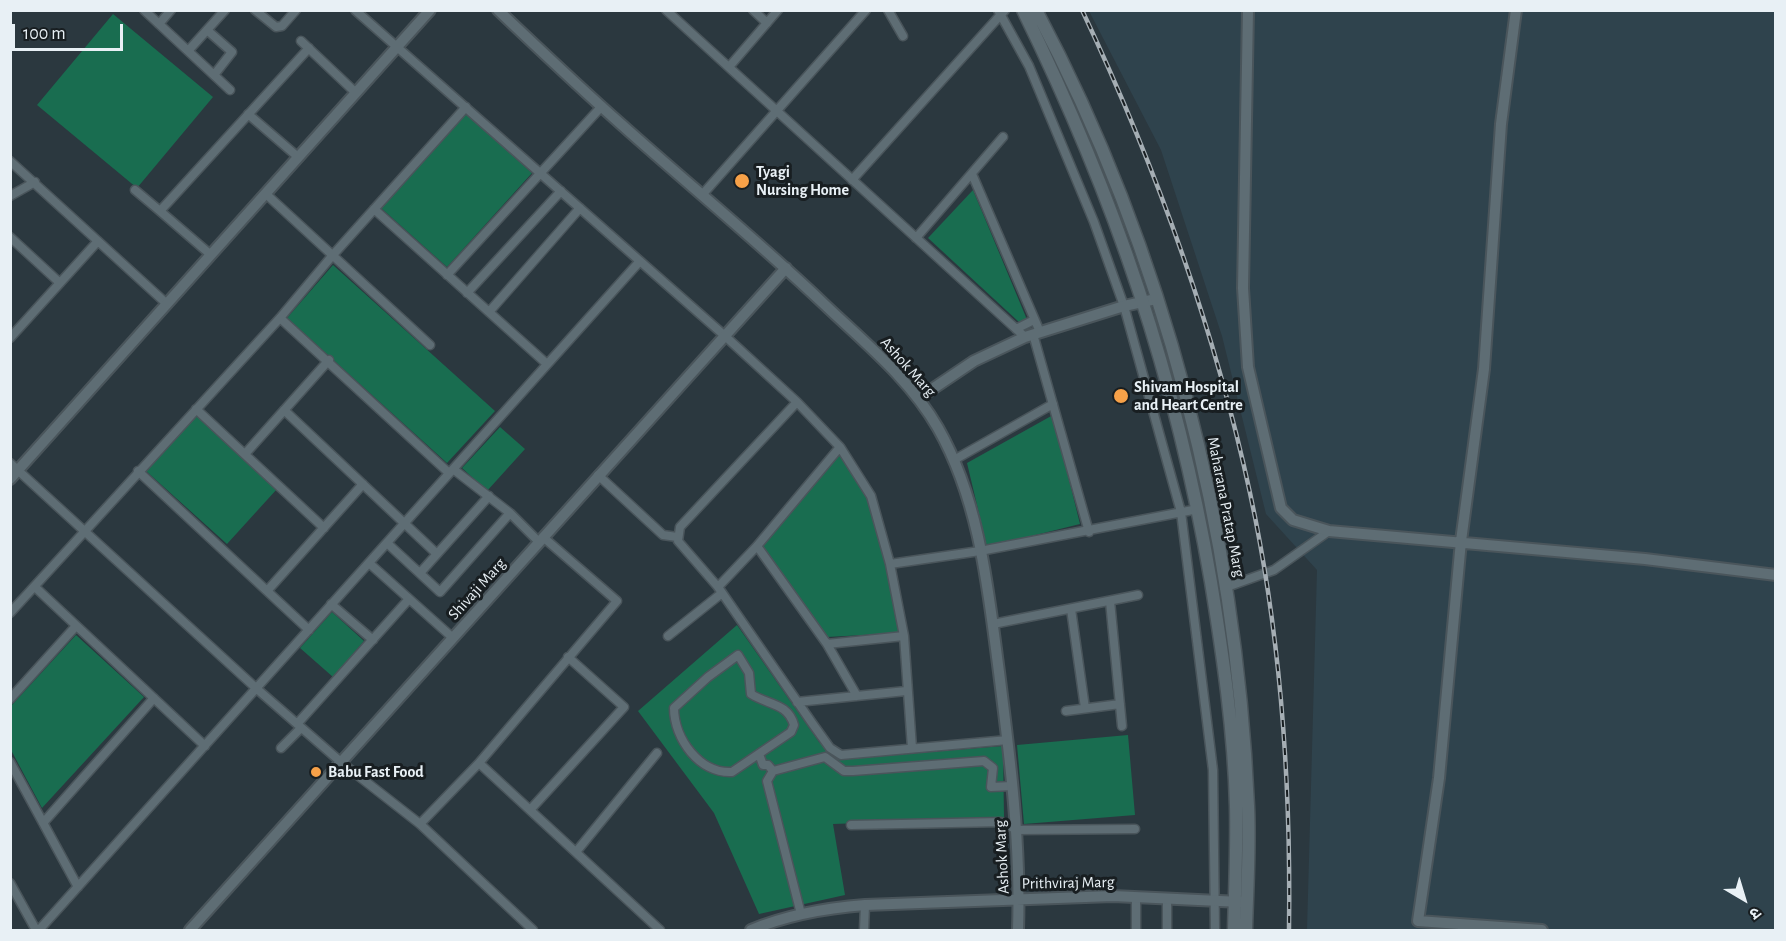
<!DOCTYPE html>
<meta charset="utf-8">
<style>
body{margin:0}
#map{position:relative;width:1786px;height:941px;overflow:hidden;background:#2b383f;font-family:"Alegreya Sans","Noto Sans Devanagari",sans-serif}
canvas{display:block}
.frame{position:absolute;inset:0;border:12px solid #e8f0f5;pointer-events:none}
.north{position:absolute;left:1714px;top:869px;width:60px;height:60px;-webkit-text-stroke:4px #181e21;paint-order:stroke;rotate:142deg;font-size:16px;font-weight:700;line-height:24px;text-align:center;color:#e8f0f5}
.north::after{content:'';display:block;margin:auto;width:21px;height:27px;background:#e8f0f5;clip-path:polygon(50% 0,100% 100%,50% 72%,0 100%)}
.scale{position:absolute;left:12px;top:24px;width:111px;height:27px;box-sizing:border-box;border:3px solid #e8f0f5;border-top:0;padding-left:8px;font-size:18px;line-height:21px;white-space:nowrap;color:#e8f0f5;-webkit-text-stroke:4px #181e21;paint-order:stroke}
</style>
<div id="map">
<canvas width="1786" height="941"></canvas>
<div class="frame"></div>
<div class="north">उ</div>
<div class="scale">100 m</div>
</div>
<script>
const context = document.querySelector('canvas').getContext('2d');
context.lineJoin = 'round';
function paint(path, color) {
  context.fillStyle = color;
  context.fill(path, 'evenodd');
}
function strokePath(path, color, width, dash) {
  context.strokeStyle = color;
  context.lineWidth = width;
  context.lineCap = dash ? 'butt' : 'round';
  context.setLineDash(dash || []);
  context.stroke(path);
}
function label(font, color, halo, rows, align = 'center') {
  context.font = font + ' "Alegreya Sans",sans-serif';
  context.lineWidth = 6;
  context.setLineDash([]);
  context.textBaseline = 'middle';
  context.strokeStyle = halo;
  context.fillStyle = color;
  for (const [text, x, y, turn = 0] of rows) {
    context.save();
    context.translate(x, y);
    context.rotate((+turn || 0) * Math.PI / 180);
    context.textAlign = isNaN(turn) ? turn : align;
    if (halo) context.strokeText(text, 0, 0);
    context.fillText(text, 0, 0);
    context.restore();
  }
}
const built = new Path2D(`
 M1089,11h686v919h-468l10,-360 -51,-56 -44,-178 -61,-186z`);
const green = new Path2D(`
 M113,14l100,83 -76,91 -100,-83z
 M466,114l66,59 -85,94 -66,-59z
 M973,190l55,132 -8,1 -92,-85z
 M333,265l162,146 -48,52 -160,-145z
 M196,415l81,74 -50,55 -81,-73z
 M1053,415l27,109 -93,23 -20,-84z
 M500,427l25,22 -38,42 -25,-23z
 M840,453l29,45 22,70 9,65 -73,4 -66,-91z
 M332,612l32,29 -31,36 -33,-29z
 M737,625l82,117 13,12 13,5 158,-13 1,72 -171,6 12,71 -86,19 -45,-101 -76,-102z
 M76,635l68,62 -102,111 -31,-58v-44z
 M1128,735l7,80 -111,9 -7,-79z`);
const minor = new Path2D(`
 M144,10l86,80
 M255,10l21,17 6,-1 14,-16
 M355,10l370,326 72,66 43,45 31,49 19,68 14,72 8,112
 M666,10l359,327
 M753,10l14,13
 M888,10l15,26
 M998,10l31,56 65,156 30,84 57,206 32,258 2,160
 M159,24l12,-14
 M207,30l25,22 -18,23
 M301,41l55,52
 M188,51l37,-41
 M729,67l49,-57
 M248,114l50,43
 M10,161l157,143
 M972,174l68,158
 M852,180l153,-170
 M135,190l25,21
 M266,194l164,151
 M702,195l164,-185
 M10,196l25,-14
 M374,209l173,155
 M10,237l50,46
 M916,238l87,-101
 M211,255l-51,-44 149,-163
 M447,275l155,-169
 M467,293l94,-102
 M489,312l91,-104
 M280,318l169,155
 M1016,329l18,-9
 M1033,334l56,198
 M10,338l88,-97
 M797,402l-117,125 -2,14 40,46 94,136 18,25 11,7 167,-15
 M196,409l128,119
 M284,410l153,144 52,-58
 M245,454l84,-94
 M954,460l99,-56
 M10,463l247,226 85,74 78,61 113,106
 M453,469l57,44 29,29
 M138,471l171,159
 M598,475l65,60 14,2
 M387,543l53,49 70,-79
 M757,546l70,98 77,-8
 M369,563l84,75
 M890,564l90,-13 218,-42
 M420,573l17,-19
 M35,587l170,159
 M718,587l39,-41 83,-99
 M1224,588l50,-18 55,-39
 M267,591l96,-107
 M1110,601l12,125
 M331,604l42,36
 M1071,609l14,99
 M10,613l270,-295 52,-62 134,-149
 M993,624l145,-29
 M668,636l54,-43
 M827,644l30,52
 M738,655l11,18 2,21c17,11 37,9 43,31l-3,7 -59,40c-32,2 -58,-33 -58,-64l34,-31z
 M10,699l66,-73
 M797,702l109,-11
 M1066,711l54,-7
 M297,724l112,-125
 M281,748l20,-20
 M759,754l4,11h5l5,6 -6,10 34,133
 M10,762l68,125
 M479,763l181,167
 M773,771l52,-14 19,14h9l131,-10 9,7 -2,19 21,-1
 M530,810l94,-103 -56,-50
 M43,823l111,-125
 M420,824l59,-61 138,-162 -74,-64
 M851,825l150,-3 16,8 118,-1
 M576,852l81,-99
 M10,883l26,47
 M39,930l601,-669
 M864,930l1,-25
 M1136,930v-33
 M1167,930v-32`);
const tertiary = new Path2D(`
 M498,10c41,39 82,78 124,115 67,60 137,117 202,179 41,39 86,75 114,124 42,74 50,161 61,244 11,86 22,172 19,258
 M1248,10l-5,278 5,79 33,141 12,12 36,11 316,28 131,16
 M1516,10l-15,114 -17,245 -23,172 -22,237 -21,143 124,9
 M919,398l55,-37 51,-24 99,-31 32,-7
 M10,479l420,-469
 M190,930l596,-662
 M751,930c36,-15 75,-22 114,-25l248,-9 128,6`);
const secondary = new Path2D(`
 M1023,10c92,187 153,367 188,572 12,74 23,149 25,224 1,41 -1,83 -2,124
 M1036,10c129,243 200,522 212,796 2,41 -1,83 -2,124`);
const rail = new Path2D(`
 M1082,10c73,155 132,316 168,483 31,143 41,292 39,437`);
const markers = [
 [742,181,8,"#f7a148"],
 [1121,396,8,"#f7a148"],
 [316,772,6,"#f7a148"]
];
const poiNames = [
 ["Tyagi",756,172],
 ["Nursing Home",756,190],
 ["Shivam Hospital",1134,387],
 ["and Heart Centre",1134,405],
 ["Babu Fast Food",328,772]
];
const streetNames = [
 ["Ashok Marg",908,367,48],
 ["Maharana Pratap Marg",1226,507,79],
 ["Shivaji Marg",477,589,-48],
 ["Ashok Marg",1002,857,-93],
 ["Prithviraj Marg",1068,883,-1]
];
paint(built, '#2f434d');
paint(green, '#196d50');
strokePath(minor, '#4a555b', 11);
strokePath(tertiary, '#4a555b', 14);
strokePath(secondary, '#4a555b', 15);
strokePath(minor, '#5e6d74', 8);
strokePath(tertiary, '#5e6d74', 10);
strokePath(secondary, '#5e6d74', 12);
strokePath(rail, '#a5aeb4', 4.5);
strokePath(rail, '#181e21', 2, [7]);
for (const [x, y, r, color] of markers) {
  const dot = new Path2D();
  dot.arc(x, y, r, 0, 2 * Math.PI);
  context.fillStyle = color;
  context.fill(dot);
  strokePath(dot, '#181e21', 2);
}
label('bold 16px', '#e8f0f5', '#181e21', poiNames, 'left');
label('16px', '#e8f0f5', '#181e21', streetNames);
</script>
